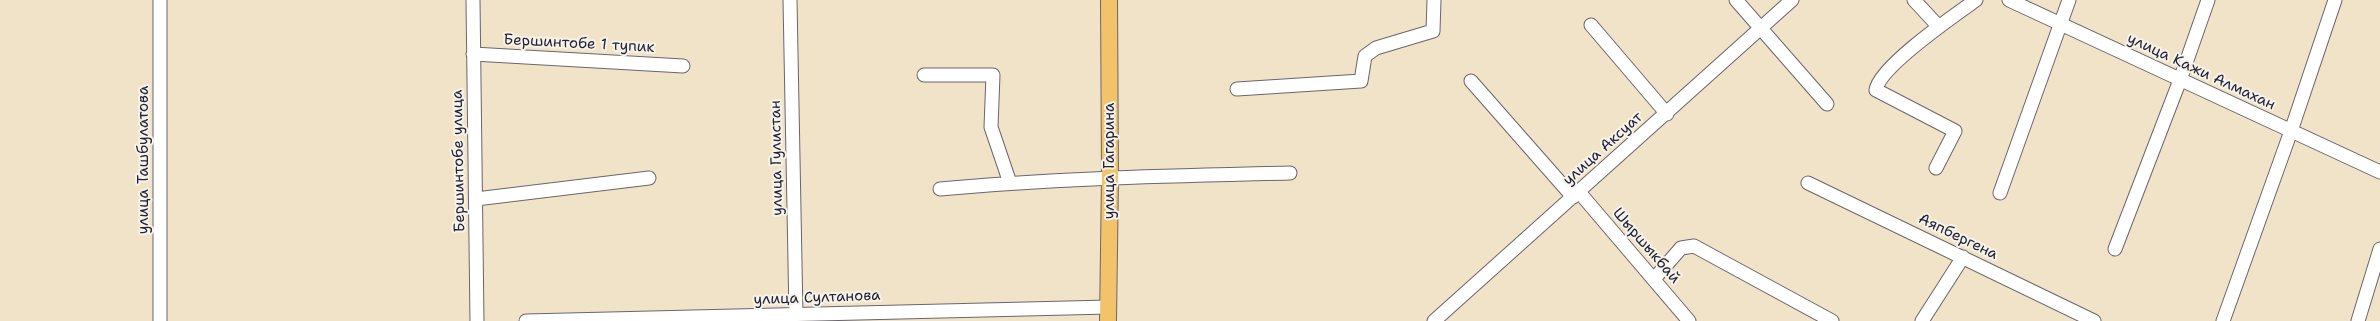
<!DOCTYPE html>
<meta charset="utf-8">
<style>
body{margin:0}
canvas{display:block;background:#f1e3c7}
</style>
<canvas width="2380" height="321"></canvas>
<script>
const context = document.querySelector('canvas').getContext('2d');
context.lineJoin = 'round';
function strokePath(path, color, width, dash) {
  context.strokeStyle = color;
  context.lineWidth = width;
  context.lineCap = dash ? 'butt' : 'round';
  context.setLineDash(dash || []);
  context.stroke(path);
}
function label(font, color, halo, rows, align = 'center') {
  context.font = font + ' "Shantell Sans",sans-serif';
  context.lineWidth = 4;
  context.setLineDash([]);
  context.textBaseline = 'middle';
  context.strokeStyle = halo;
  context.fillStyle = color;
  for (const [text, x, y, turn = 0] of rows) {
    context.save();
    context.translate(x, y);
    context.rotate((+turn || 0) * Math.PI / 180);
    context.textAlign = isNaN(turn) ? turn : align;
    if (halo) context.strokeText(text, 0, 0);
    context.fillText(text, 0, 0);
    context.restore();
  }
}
const minor = new Path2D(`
 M473,0l4,321
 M790,0l6,315
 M1736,0l91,104
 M1914,0l25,27
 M2009,0l371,172
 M1591,25l76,89
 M473,54l210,12
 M924,75h69l-2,52 19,56
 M1471,81l102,116
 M1237,89l124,-8 4,-25 11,-8 57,-17 1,-31
 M1936,168l19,-37 -79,-41c3,-23 79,-75 100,-90
 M1808,183l286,138
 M940,189c117,-11 233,-13 350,-16
 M1579,192l110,129
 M2000,193l69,-193
 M476,199l173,-21
 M2115,249l65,-169 28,-80
 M1654,279l27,-31 13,-2 138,75
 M160,321v-321
 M526,321l583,-14
 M1434,321l358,-321
 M1922,321l41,-64
 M2223,321l68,-190 44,-131
 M2358,321l22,-72`);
const major = new Path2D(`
 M1108,321l2,-144 -1,-177`);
const streetNames = [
 ["Бершинтобе 1 тупик",579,44,3],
 ["улица Кажи Алмахан",2201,72,25],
 ["улица Аксуат",1603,149,-42],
 ["улица Гулистан",777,158,-91],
 ["улица Ташбулатова",144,160,-90],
 ["Бершинтобе улица",459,161,-91],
 ["улица Гагарина",1110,161,-90],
 ["Аяпбергена",1958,237,26],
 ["Шыршыкбай",1646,246,49],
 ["улица Султанова",817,298,-2]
];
strokePath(minor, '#6a666c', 15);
strokePath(major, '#6a666c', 18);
strokePath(minor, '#fff', 13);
strokePath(major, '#f2c36a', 16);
label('15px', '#22223b', '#f7f3e8', streetNames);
</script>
